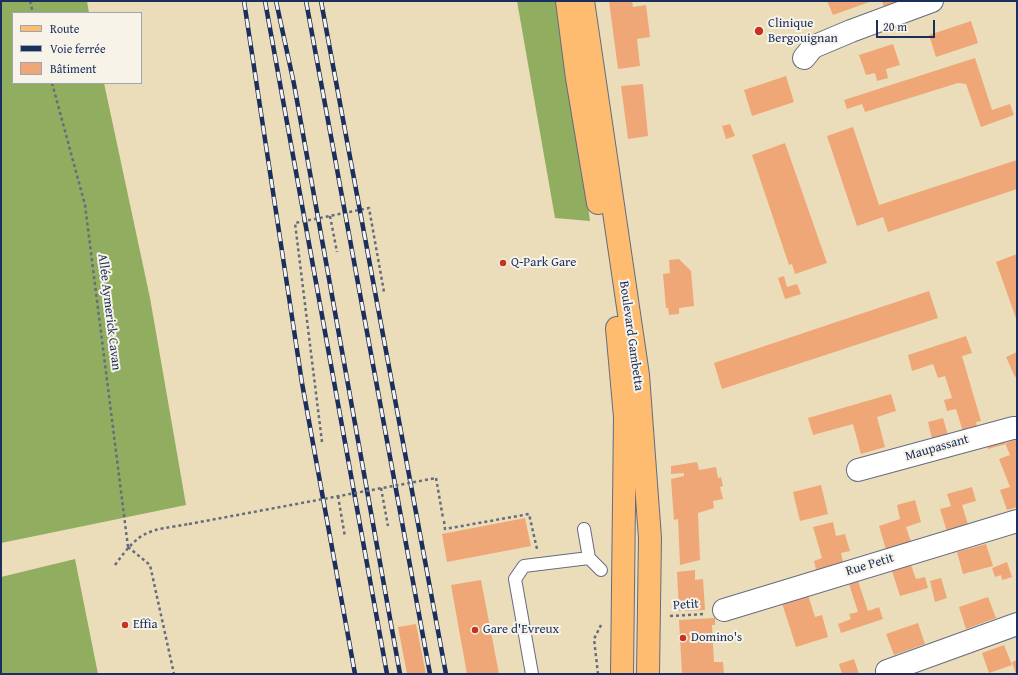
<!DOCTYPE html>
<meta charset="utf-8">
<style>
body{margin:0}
#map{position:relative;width:1018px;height:675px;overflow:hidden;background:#ebddba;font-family:"Gentium Book Plus",serif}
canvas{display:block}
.frame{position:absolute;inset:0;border:2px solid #1b2f5e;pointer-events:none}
.legend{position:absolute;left:12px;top:12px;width:130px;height:72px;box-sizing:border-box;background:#f7f3e8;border:1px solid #9fa5b1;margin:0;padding:5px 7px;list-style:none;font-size:12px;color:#1b2f5e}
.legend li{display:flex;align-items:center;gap:8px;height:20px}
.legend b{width:20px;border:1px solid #9fa5b1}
.scale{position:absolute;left:876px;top:20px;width:59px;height:18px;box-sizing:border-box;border:2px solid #1b2f5e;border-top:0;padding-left:5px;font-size:12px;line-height:14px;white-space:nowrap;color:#1b2f5e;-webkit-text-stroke:3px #f7f3e8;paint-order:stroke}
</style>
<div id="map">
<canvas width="1018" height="675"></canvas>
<div class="frame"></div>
<ul class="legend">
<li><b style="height:5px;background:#febc70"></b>Route</li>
<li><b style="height:5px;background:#1b2f5e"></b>Voie ferrée</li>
<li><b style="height:11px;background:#efa777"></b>Bâtiment</li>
</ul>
<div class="scale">20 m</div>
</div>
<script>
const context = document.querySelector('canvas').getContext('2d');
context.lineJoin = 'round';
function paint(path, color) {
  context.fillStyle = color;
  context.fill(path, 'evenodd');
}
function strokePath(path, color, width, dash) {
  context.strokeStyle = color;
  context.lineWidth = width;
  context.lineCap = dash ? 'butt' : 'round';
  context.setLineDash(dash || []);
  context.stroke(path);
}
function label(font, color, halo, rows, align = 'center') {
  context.font = font + ' "Gentium Book Plus",serif';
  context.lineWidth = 4;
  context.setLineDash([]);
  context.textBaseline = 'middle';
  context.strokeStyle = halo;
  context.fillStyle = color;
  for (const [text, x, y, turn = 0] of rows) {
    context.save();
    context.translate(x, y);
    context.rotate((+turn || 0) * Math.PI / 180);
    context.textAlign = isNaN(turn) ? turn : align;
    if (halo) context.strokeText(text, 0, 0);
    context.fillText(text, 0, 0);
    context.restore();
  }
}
const forest = new Path2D(`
 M1,1h86l2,12h-76v70h91l46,215 36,207 -185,38z
 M517,1h43l30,220 -35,-3z
 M75,559l23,115h-97v-97z`);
const building = new Path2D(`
 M609,1h23l1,6 13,-2 4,32 -13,2 3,27 -22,3z
 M827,1h45l-39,14z
 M882,1h21l-19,6z
 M971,21l7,22 -42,14 -7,-22z
 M893,44l7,21 -14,4 2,9 -11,3 -2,-8 -9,2 -7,-20z
 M975,58l17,52 18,-6 4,11 -33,12 -15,-43 -8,-1 -93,29 -3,-8 -15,5 -3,-9z
 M786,76l8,26 -42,14 -8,-26z
 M643,84l5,52 -20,3 -7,-53z
 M730,124l5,12 -9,3 -4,-13z
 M853,127l26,78 138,-45v29l-129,43 -5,-15 -26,9 -30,-90z
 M785,143l42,120 -32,11 -3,-10 -3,1 -37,-110z
 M1017,254v67l-21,-59z
 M679,259l12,12 3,35 -15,2v6l-10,1 -1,-7h-2l-3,-34 7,-1 -1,-13z
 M784,276l3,11 10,-3 4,10 -16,5 -7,-21z
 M929,291l9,27 -216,71 -8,-26z
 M966,336l6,17 -10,3 19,65 -5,1 2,10 -14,3 -8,-26 -9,2 -3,-11 8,-2 -7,-22 -7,2 -5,-14 -21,7 -4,-16z
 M1017,352v24l-2,1 -9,-20z
 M891,394l5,17 -19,6 8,30 -24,7 -8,-30 -40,11 -5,-17z
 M943,418l6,21 -16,4 -5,-21z
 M1002,434l4,10 -18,5 -3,-10z
 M1017,439v68l-10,3 -7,-20 10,-3 -11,-28 11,-4 -5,-12z
 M697,462l2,8 17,-3 2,11 3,-1 2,9 -3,1 3,12 -10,2 1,7 -16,5 2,47 -20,5 -2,-46 -4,1 -3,-41 13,-3v-3l-13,1v-8z
 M821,485l7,29 -28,7 -7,-29z
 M972,487l4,14 -14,4 7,23 -21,7 -8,-26 11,-3 -4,-12z
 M915,500l6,22 -15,5 6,18 -25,8 -8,-27 21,-7 -3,-14z
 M525,518l6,28 -84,16 -5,-28z
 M833,522l3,14 9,-2 5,17 -9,2 3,13 -27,8 -3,-13 8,-3 -9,-31z
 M986,544l7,22 -30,8 -6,-22z
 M1007,562l5,15 -10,3 -1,-5 -6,2 -3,-9z
 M911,565l5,14 9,-2 3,11 -28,8 -8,-25z
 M695,570v10l8,-1 2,31 -26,1 -2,-39z
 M941,578l6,20 -12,4 -5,-21z
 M481,580l18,94h-32l-16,-89z
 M858,581l10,30 11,-4 4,12 -42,14 -3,-9 13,-5 -2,-5 9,-2 -9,-28z
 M808,595l7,22 7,-2 6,22 -32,10 -14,-44z
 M988,597l8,21 -30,11 -7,-22z
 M715,618v7h-3l2,37h9l1,12h-42l-3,-54z
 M918,623l7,21 -31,11 -8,-21z
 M416,624l10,50h-19l-9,-47z
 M1004,645l8,20 -23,8 -7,-20z
 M854,659l5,15h-17l-3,-10z
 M1017,660v14h-1l-4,-12z`);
const path = new Path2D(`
 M30,1l3,12
 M52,83l33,122 43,342
 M330,216l7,36
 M322,442l-27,-219 74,-15 15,84
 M436,478l7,40
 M381,488l7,38
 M338,496l7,41
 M444,521l1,8 84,-15 8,35
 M128,547l22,18 24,109
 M115,565c26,-36 32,-34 74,-41
 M670,616l35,-2
 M598,674l-4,-35 7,-14`);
const service = new Path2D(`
 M584,529l5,29 12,12
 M532,674l-17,-95 9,-13 65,-8`);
const minor = new Path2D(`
 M804,58l9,-11 38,-16 81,-30
 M858,470l155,-42h4
 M724,610l293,-89
 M887,671l130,-47`);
const primary = new Path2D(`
 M567,1l10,77 21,125
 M583,1l55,374 12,163 -2,136
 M617,328l8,89 -3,257`);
const rail = new Path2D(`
 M244,1l58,382 53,291
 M265,1l122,673
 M276,1l18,83 106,590
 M306,1l124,673
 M321,1l125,673`);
const pathBridge = new Path2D(`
 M189,524l247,-46`);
const markers = [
 [759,31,5,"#c8321e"],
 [503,263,4,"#c8321e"],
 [125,625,4,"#c8321e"],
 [475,630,4,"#c8321e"],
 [683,638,4,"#c8321e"]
];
const poiNames = [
 ["Clinique",768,24],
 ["Bergouignan",768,39],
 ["Q-Park Gare",511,263],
 ["Effia",133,625],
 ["Gare d'Evreux",483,630],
 ["Domino's",691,638]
];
const streetNames = [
 ["Allée Aymerick Cavan",109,312,83],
 ["Boulevard Gambetta",631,336,82],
 ["Maupassant",937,448,-16],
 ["Rue Petit",870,565,-17],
 ["Petit",686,605,-4]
];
paint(forest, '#90ad60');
paint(building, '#efa777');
strokePath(service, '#646c7e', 14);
strokePath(minor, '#646c7e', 24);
strokePath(primary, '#646c7e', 24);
strokePath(path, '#646c7e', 2.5, [3, 3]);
strokePath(service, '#fff', 12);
strokePath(minor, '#fff', 22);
strokePath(primary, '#febc70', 22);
strokePath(rail, '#1b2f5e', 4.5);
strokePath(rail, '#f7f3e8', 3, [9]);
strokePath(pathBridge, '#646c7e', 2.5, [3, 3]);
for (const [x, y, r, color] of markers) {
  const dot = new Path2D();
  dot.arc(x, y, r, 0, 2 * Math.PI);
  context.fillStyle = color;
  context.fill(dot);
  strokePath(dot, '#f7f3e8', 1.5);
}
label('13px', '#1b2f5e', '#f7f3e8', poiNames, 'left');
label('13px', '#1b2f5e', '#f7f3e8', streetNames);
</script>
